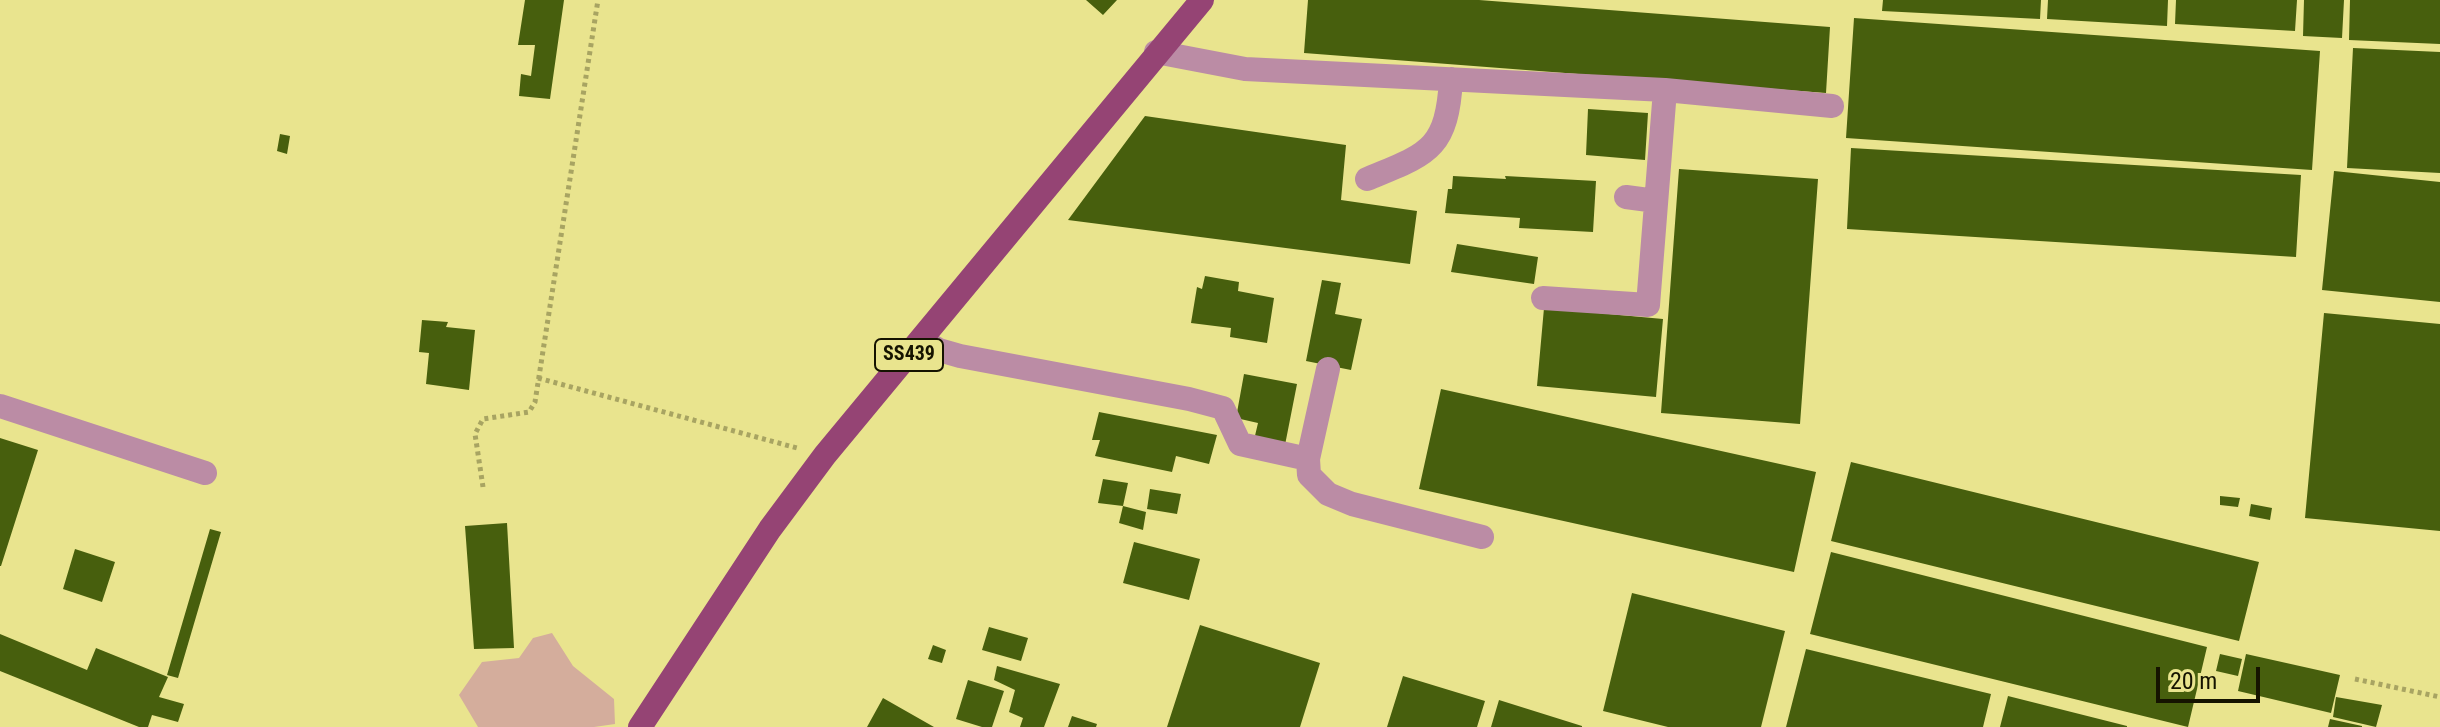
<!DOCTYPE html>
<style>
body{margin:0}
#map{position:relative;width:2440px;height:727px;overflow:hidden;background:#e9e48e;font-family:"Roboto Condensed",sans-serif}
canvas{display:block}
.scale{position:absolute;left:2156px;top:667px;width:104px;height:36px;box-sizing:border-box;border:4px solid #151300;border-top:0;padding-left:10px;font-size:24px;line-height:28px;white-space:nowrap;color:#151300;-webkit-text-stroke:6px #e9e48e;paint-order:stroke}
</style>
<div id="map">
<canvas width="2440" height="727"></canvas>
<div class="scale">20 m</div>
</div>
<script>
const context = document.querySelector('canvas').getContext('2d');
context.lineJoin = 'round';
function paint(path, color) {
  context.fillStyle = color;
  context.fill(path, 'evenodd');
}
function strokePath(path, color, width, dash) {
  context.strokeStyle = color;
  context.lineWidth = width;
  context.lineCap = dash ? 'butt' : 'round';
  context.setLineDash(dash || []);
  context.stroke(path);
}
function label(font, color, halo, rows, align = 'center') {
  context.font = font + ' "Roboto Condensed",sans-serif';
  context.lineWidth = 8;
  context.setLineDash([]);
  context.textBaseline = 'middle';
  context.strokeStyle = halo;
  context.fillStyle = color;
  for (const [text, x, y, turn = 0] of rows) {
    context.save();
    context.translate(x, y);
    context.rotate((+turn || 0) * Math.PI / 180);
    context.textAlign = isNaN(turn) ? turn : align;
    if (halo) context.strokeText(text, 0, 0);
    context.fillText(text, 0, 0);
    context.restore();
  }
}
const green = new Path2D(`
 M552,633l21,33 41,33 1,25 -21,3h-116l-19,-32 23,-33 37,-4 14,-20z`);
const building = new Path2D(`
 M525,0h39l-14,99 -31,-3 2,-22 10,2 4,-31h-17z
 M1086,0h31l-14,15z
 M1308,0h171l351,27 -4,66 -522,-40z
 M1883,0h158l-1,19 -158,-8z
 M2048,0h120l-1,26 -120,-7z
 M2176,0h121l-2,31 -120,-7z
 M2304,0h40l-2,38 -39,-2z
 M2350,0h90v44l-91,-4z
 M1854,18l466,33 -8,119 -466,-32z
 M2353,48l87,4v121l-93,-5z
 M1588,109l60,4 -3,47 -59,-5z
 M1145,116l201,29 -5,55 76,11 -7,53 -342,-44z
 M280,134l10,2 -3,18 -10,-3z
 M1851,148l450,27 -5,82 -449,-28z
 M1679,169l139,10 -18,245 -139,-11z
 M2334,171l106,11v120l-118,-12z
 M1453,176l53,3 -1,-3 91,5 -3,51 -74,-4 1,-10 -75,-5 3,-24h4z
 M1457,244l81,13 -4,27 -83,-12z
 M1205,276l34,6 -1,9 36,7 -7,45 -37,-6 1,-9 -40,-5 6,-36 5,2z
 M1322,280l19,3 -6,31 27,5 -11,51 -45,-9z
 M1544,308l119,11 -7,78 -119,-11z
 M2324,313l116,11v207l-135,-13z
 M422,320l26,2 -2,5 29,3 -6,60 -43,-6 3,-31 -10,-1z
 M1244,374l53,10 -12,61 -31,-5 4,-17 -22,-5z
 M1441,389l375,83 -22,100 -375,-83z
 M1099,412l118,23 -8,29 -33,-8 -4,16 -77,-16 5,-16h-8z
 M0,438l38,12 -37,116h-1z
 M1851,462l408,100 -20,79 -408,-100z
 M1103,479l25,4 -5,23 23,6 -3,18 -24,-7 4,-17 -25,-3z
 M1150,489l31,5 -4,20 -30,-5z
 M2220,496l20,2 -2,9 -18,-2z
 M2251,504l21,4 -2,12 -21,-4z
 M507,523l7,125 -40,1 -9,-123z
 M210,529l11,3 -43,146 -11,-3z
 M1134,542l66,17 -11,41 -66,-17z
 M75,549l40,13 -13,40 -39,-13z
 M1831,552l376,95 -19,80 -378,-93z
 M1632,593l153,38 -24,96h-93l-65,-16z
 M1200,625l120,38 -20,64h-133z
 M989,627l39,11 -7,23 -39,-11z
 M0,634l87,36 9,-22 72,29 -9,20 25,7 -6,18 -26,-7 -4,12h-9l-139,-56z
 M933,645l13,5 -4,13 -14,-4z
 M1806,649l185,45 -8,33h-197z
 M2220,654l22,5 -4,17 -22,-5z
 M2246,654l94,21 -9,38 -93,-22z
 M997,666l63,18 -16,43h-24l3,-9 -14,-6 6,-22 -21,-10z
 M1403,676l82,25 -8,26h-90z
 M968,680l36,11 -12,36h-10l-26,-8z
 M2008,696l119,30v1h-127z
 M2336,697l46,8 -6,22 -43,-10z
 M883,698l51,29h-67z
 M1499,700l83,26v1h-91z
 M1072,716l25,8 -1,3h-28z
 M2330,719l32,7v1h-34z`);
const path = new Path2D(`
 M538,378l259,70
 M483,487l-8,-53 8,-15 46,-7 6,-10 63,-402
 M2355,679l85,18`);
const minor = new Path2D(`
 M1156,52l89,17 420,21 167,16
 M1367,179c60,-25 80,-28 84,-100
 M1626,197l30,4
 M1543,298l105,7 17,-215
 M922,340l17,10 21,6 229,43 34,9 17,36 68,15 1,16 19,19 24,10 130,33
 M0,406l205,67
 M1308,459l20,-90`);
const major = new Path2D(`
 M640,727l130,-198 55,-74 377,-455`);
const shields = [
 [909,355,68]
];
const shieldNames = [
 ["SS439",909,355]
];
paint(green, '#d4ad9c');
paint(building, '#475f0d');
strokePath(path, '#a8a462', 5, [4, 4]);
strokePath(minor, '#bb8ca5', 24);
strokePath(major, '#954474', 24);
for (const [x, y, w] of shields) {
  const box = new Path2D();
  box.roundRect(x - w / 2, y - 16, w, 32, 6);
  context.fillStyle = '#e9e48e';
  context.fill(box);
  strokePath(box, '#151300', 2);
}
label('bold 20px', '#151300', null, shieldNames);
</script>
